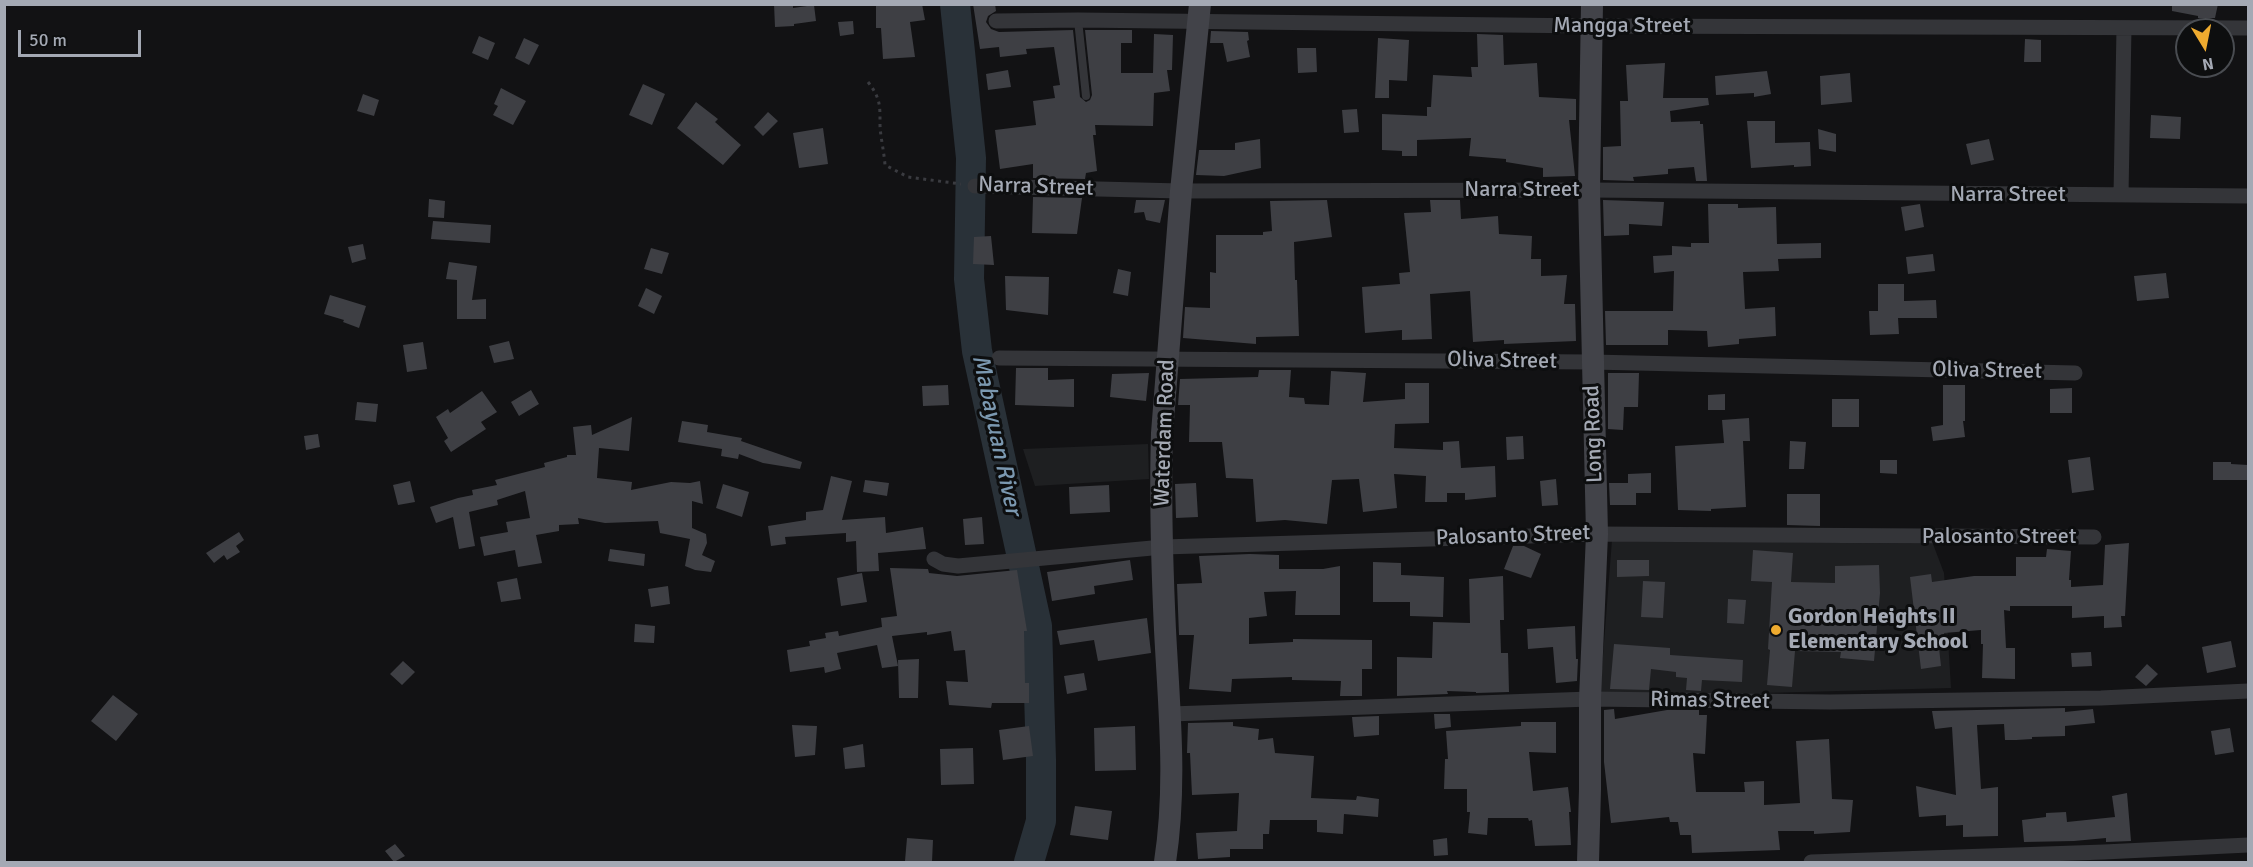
<!DOCTYPE html>
<style>
body{margin:0}
#map{position:relative;width:2253px;height:867px;overflow:hidden;background:#121214;font-family:Signika,sans-serif}
canvas{display:block}
.frame{position:absolute;inset:0;border:6px solid #a4a9b4;pointer-events:none}
.north{position:absolute;left:2175px;top:18px;width:60px;height:60px;box-sizing:border-box;background:#0d0e0f;border:2px solid #494c51;border-radius:50%;rotate:170deg;font-size:16px;font-weight:700;line-height:24px;text-align:center;color:#a4a9b4}
.north::after{content:'';display:block;margin:auto;width:21px;height:27px;background:#efab2f;clip-path:polygon(50% 0,100% 100%,50% 72%,0 100%)}
.scale{position:absolute;left:18px;top:30px;width:123px;height:27px;box-sizing:border-box;border:3px solid #a4a9b4;border-top:0;padding-left:8px;font-size:18px;line-height:21px;white-space:nowrap;color:#a4a9b4;-webkit-text-stroke:4px #0d0e0f;paint-order:stroke}
</style>
<div id="map">
<canvas width="2253" height="867"></canvas>
<div class="frame"></div>
<div class="north">N</div>
<div class="scale">50 m</div>
</div>
<script>
const context = document.querySelector('canvas').getContext('2d');
context.lineJoin = 'round';
function paint(path, color) {
  context.fillStyle = color;
  context.fill(path, 'evenodd');
}
function strokePath(path, color, width, dash) {
  context.strokeStyle = color;
  context.lineWidth = width;
  context.lineCap = dash ? 'butt' : 'round';
  context.setLineDash(dash || []);
  context.stroke(path);
}
function label(font, color, halo, rows, align = 'center') {
  context.font = font + ' Signika,sans-serif';
  context.lineWidth = 6;
  context.setLineDash([]);
  context.textBaseline = 'middle';
  context.strokeStyle = halo;
  context.fillStyle = color;
  for (const [text, x, y, turn = 0] of rows) {
    context.save();
    context.translate(x, y);
    context.rotate((+turn || 0) * Math.PI / 180);
    context.textAlign = isNaN(turn) ? turn : align;
    if (halo) context.strokeText(text, 0, 0);
    context.fillText(text, 0, 0);
    context.restore();
  }
}
const built = new Path2D(`
 M1148,444l1,35 -114,7 -12,-37z
 M1612,540l321,4 11,29 7,115 -262,7 -89,-1z`);
const river = new Path2D(`
 M955,4l16,154 -2,121 8,72 60,275 4,134v61l-12,41`);
const building = new Path2D(`
 M774,4h19v4l21,-3 2,16 -22,3v2l-19,1z
 M876,4h46l3,16 -15,2 5,35 -32,2 -2,-31h-5z
 M973,4h22l1,7 -8,5 -2,6 5,7 8,3 74,-2 7,67 6,5 4,-2 2,-5 -7,-65h47v13h-11v30h32l1,-39 19,1 -1,35h-5l3,21 -16,2 -1,33 -58,-1 1,10h-3l4,36 -11,2 -1,6 -52,-1v-14l-33,5 -5,-39 41,-5 -3,-24 22,-3 -2,-12 7,-1 -6,-38 -28,2 1,5 -27,3 -1,-10 -19,2z
 M2172,4h46l-3,14h-17v-2l-26,-5z
 M853,21l1,13 -14,2 -2,-14z
 M1211,31l37,1 1,8 -2,1 3,16 -23,5 -4,-19h-13z
 M1477,34l26,1 1,30 33,-2 2,34 37,2v21h-7l6,56 -32,1v-9l-37,-6v-3l-37,-3 2,-18 -54,2v16h-15v-5l-20,-1v-36l45,2v-9h4l2,-32 39,2 -1,-10h7z
 M479,36l16,7 -7,17 -16,-7z
 M524,38l15,7 -10,20 -14,-7z
 M1378,38l31,2 -2,41 -18,-1v18h-14z
 M2025,39l16,1v22h-17z
 M1297,48h19l1,24 -19,1z
 M1665,63l-2,35h45l1,7 -39,6 1,11 29,-1v3h3l4,57h-11l-2,-14 -26,2v5l-35,3 1,4 -31,-1v-33l18,-1 -1,-45h8l-2,-36z
 M1008,70l3,17 -23,3 -2,-16z
 M1767,71l4,23 -17,3v-4l-38,2 -1,-19z
 M1850,73l2,29 -31,3 -1,-29z
 M643,84l22,10 -13,31 -23,-10z
 M501,88l25,13 -13,24 -20,-10 5,-9 -4,-2z
 M363,94l16,6 -5,16 -17,-5z
 M696,102l22,17 -3,3 26,23 -18,20 -46,-37z
 M1357,109l2,23 -15,1 -2,-23z
 M768,112l10,9 -15,15 -9,-9z
 M2151,115l30,2 -1,22 -30,-1z
 M1747,121h28v22l35,-1 1,24 -17,1v-2l-43,3z
 M823,128l5,36 -29,4 -6,-35z
 M1818,129l18,5v18l-17,-3z
 M1260,139l1,29 -37,8 -28,-1 3,-25h36v-7z
 M1989,139l5,21 -23,5 -5,-21z
 M1033,197l49,1 -5,36 -45,-1z
 M429,199l16,2 -1,17 -16,-1z
 M1136,200h29l-5,23 -14,-3 -2,-8 -10,1z
 M1327,200l5,37 -38,5 1,38h2l2,56 -43,1v7l-73,-6 2,-31 25,1v-36l6,1v-38h47v-3l9,-1 -2,-30z
 M1430,200h30l1,19 37,-3 1,18 33,2 -1,23h10v17l26,-1 -3,29h11l1,37 -72,3v-4l-31,2 -3,-51 -40,3 2,45 -30,1v-10l-37,3 -3,-46 38,-3 -1,-11 11,-1 -6,-59 27,-1z
 M1603,200l61,2 -2,24 -33,-2v11l-25,1z
 M1708,204h30v4l38,-1 1,37 44,-1v15l-43,1 1,12 -36,1 2,37 30,-2 1,29 -37,3v5l-31,3 -1,-16 -39,-1v15h-62l-1,-34h68l1,-40 -20,2 -1,-17 19,-1v-9l19,1v-4h18z
 M1920,204l4,23 -19,4 -4,-24z
 M433,221l58,4 -1,18 -59,-4z
 M991,236l3,29 -21,-1 1,-27z
 M363,244l3,15 -14,4 -4,-16z
 M651,248l18,5 -7,21 -18,-5z
 M1933,254l2,17 -27,3 -2,-17z
 M449,262l28,4 -5,34 14,-1v20h-29v-39l-11,-1z
 M1118,269l13,3 -3,24 -15,-3z
 M2166,273l3,25 -32,3 -3,-25z
 M1005,276l44,1 -1,38 -42,-5z
 M1878,284h26v17l32,-1 1,18h-39l1,16 -29,1 -1,-24h9z
 M646,288l16,8 -8,18 -16,-8z
 M330,295l36,11 -7,22 -16,-6 1,-2 -20,-6z
 M509,341l5,18 -20,4 -5,-17z
 M423,342l4,27 -20,3 -4,-27z
 M1016,368h32v12l26,-1v28l-59,-2z
 M1259,370h32l-2,27 15,1 1,6 24,1 2,-34 35,2 -3,29 42,-3v-16h24v40l-34,1 -1,24 49,2v-8l16,-1 2,27 34,-2 1,31 -31,3v-7h-18v9h-22l1,-26 -32,-2 3,34 -34,4 -4,-33 -27,1 -5,44 -42,-4 -29,2 -3,-43 -27,-1 -4,-36h-33l1,-37h-12l2,-26 78,-2z
 M1149,373l-3,28 -36,-4 2,-23z
 M1608,373h31l-1,34h-14l-1,23 -15,-1z
 M948,385l1,20 -26,1 -1,-20z
 M1943,385h22v36h-2l2,16 -32,4 -2,-14 12,-2z
 M2072,388v25h-22v-24z
 M531,390l8,14 -20,12 -8,-14z
 M482,391l15,21 -16,10 5,7 -35,23 -7,-11 4,-3 -12,-21 12,-8 2,4z
 M1725,394v16h-17v-15z
 M1832,399h27v28h-27z
 M357,402l21,2 -2,18 -21,-2z
 M632,417l-3,34 -30,-3 -2,30 35,4 -1,8 40,-8 19,1 10,-2 3,23 -11,-3v27l14,6 1,9 -5,12 13,6 -4,11 -16,-2 -10,-4 5,-27 -30,-6 -2,-12 -53,2 -27,-5 1,6 -20,1v6l-23,4 6,28 -24,4 -3,-17 -31,6 -4,-19 28,-5 -2,-10 24,-4 -5,-27 -28,9 1,5 -29,7 6,34 -16,3 -6,-32 -17,6 -6,-16 28,-9 15,-3 -1,-5 25,-5 -2,-5 50,-13 -1,-4 23,-6v-2h9l-3,-28 18,-2 1,10z
 M1749,418l1,23h-7l3,66 -35,2v2l-33,-1 -3,-64 49,-3 -2,-23z
 M682,421l26,4 -1,7 35,6 -1,3 61,21 -2,7 -37,-6 -24,-9 -1,5 -17,-3 1,-7 -44,-7z
 M318,434l2,13 -14,3 -2,-14z
 M1523,436l1,23 -17,1 -1,-23z
 M1790,441l16,1 -2,27h-15z
 M2090,457l4,33 -22,3 -4,-33z
 M1880,460h17v14l-17,-1z
 M2213,462h18v2l17,1v15h-35z
 M1651,473v20h-15v12h-26l-1,-22h19v-9z
 M831,476l21,5 -10,39 43,-3 1,16 37,-6 3,22 -48,4 1,18 -22,1 -1,-31 -10,1v-9l-61,4 1,7 -15,2 -3,-20 38,-6v-8l17,-2z
 M1556,479l2,26 -16,1 -2,-25z
 M865,480l24,3 -2,13 -24,-4z
 M410,481l5,21 -17,3 -5,-20z
 M1196,483l2,34 -22,1 -1,-34z
 M723,484l26,8 -7,25 -26,-9z
 M1109,485l1,27 -40,2 -1,-27z
 M1787,494h33v32l-33,-1z
 M982,517l2,27 -19,1 -2,-26z
 M239,532l5,8 -8,6 4,6 -13,8 -3,-5 -10,8 -8,-10z
 M2129,543l-4,73h-4l1,11 -18,1v-12l-32,2v-12h-62v5l-6,-1 2,38h9v31l-33,-1 1,-34h-2v-14l-37,3 3,13 -8,2 2,18 -20,3 -11,-92 21,-3 1,8 42,-6h42v-19h30l1,-8 24,2 -2,29h2v7l32,-2 2,-40z
 M1513,546h11l17,8 -10,24 -27,-9z
 M610,549l35,5 -1,12 -36,-5z
 M1753,550l40,3 -2,29 44,1v-17l44,-1 1,28 -6,68 -34,-3 1,-6 -46,-1 -3,36 -25,-2 3,-35 -2,-1 4,-67 -21,-1z
 M1250,554l29,1v14h44l17,-3v49h-45l1,-24 -32,1 3,24 -18,2v26l44,-2v-3l79,1v29h-10v27h-22l1,-15 -49,-1v-3l-60,2 -1,13 -42,-3 5,-54h-15l-2,-51 25,-1 -3,-27z
 M1130,560l3,20 -39,6 1,8 -43,7 -5,-29z
 M1617,560h32v16l-32,1z
 M1373,562l28,1v12l43,2 -1,40 -33,-1v-14h-37z
 M890,568l38,1 1,4 28,3 60,-6 10,61h-3l1,52h4v20h-37l-1,5 -42,-3 -3,-24 22,1 -3,-32 -11,1 -3,-20 -24,4v-3l-35,4 6,30 -16,2 -5,-23 -40,8 4,16 -16,4 -1,-6 -34,5 -3,-22 23,-4 -1,-5 17,-3 -1,-5 13,-2 1,5 43,-9 -1,-9 16,-2z
 M862,573l5,29 -26,4 -4,-28z
 M1503,576l1,44h-4l1,33h7l1,39 -33,1v-1l-29,-1 1,3 -51,2v-39l35,1 1,-36 37,1 -1,-44z
 M517,578l4,21 -20,3 -4,-20z
 M1643,581l22,1 -2,36 -22,-1z
 M668,586l2,18 -19,3 -3,-18z
 M1728,599l18,1 -2,24 -17,-1z
 M1147,618l4,35 -53,8 -4,-21 -34,5 -3,-14z
 M635,624l20,2 -1,17 -20,-1z
 M1575,626l1,33h2l-1,22 -21,2 -3,-36 -25,2 -1,-20z
 M2231,641l5,26 -29,6 -5,-26z
 M1614,644l56,4v7l73,5 -1,22 -40,-2 -1,11 -15,-1 1,-12 -11,-1v-5l-25,-3 -2,21 -39,-1z
 M2091,652l1,14 -20,1 -1,-14z
 M919,659l-1,39h-19l-1,-38z
 M403,661l12,11 -13,13 -12,-11z
 M2147,664l11,10 -12,12 -11,-9z
 M1084,673l3,17 -20,4 -3,-18z
 M113,695l25,19 -22,27 -25,-20z
 M2065,708v4l28,-3 2,14 -30,3v10l-33,1v2l-16,1h-11l-1,-16 -27,1 4,64 17,-2v49l-35,1v-12l-17,1v-11l-27,2 -3,-31 40,9 -4,-68 -17,2 -3,-18z
 M1614,709l1,10 52,-9h32v5h8l-2,39 -12,-1 3,39h49l-1,-10 20,-1v24l36,-2 -4,-62 33,-2 3,60 21,1 -3,32 -36,2v-3h-36l2,19 -88,3 -1,-18h-11l-2,-13h-8l-1,-5 -58,6 -7,-61v-52z
 M1434,714h16l1,13 -16,2z
 M1379,716v19l-25,2 -2,-20z
 M1233,722v4l26,3 -1,11 15,-2 2,15 39,3 -3,42 45,2 1,-4 22,3 -1,18 -34,-3 -1,20 -26,-2v-12h-47l-1,14h-6v15h-33v8l-32,2 -2,-26 41,-2 2,-38 -47,2 -2,-42h-3l1,-30z
 M1521,722h35v31l-27,-1 4,39 35,-4 3,25h-2l2,33 -36,1 -3,-26 -3,1 -1,-3h-40l-1,17 -19,-2 2,-21h-3v-23h-23l1,-30h3l-2,-28 75,-5z
 M792,725l25,1 -2,29 -20,2z
 M1029,726l4,30 -30,4 -4,-30z
 M1135,726l1,44 -41,1 -1,-43z
 M2230,728l4,24 -19,3 -4,-24z
 M863,744l2,23 -20,2 -2,-21z
 M973,748l1,36 -33,1 -1,-36z
 M2127,793l4,48 -25,1v-4l-32,3 -50,1 -2,-22 24,-3v-4l20,-1 1,10 48,-5 -3,-21z
 M1075,806l37,5 -4,29 -38,-5z
 M907,838l26,2 -1,22 -27,-1z
 M1447,838l1,17 -14,1 -1,-16z
 M395,844l10,12 -11,6 -9,-11z`);
const path = new Path2D(`
 M868,82c13,17 12,24 12,45 1,12 4,25 5,38l23,12 53,7`);
const lane = new Path2D(`
 M1078,20l8,76`);
const street = new Path2D(`
 M996,21l82,-1 513,6 657,2
 M975,186l206,5 408,-1 659,6
 M2121,195l3,-167
 M999,358l593,4 483,11
 M934,559l9,5 15,2 205,-19 434,-13 497,3
 M1171,714l419,-15 240,3 271,-4 147,-7
 M1811,862l293,-10 144,-7`);
const secondary = new Path2D(`
 M1165,862c12,-78 4,-154 0,-232 -3,-65 -5,-132 -3,-197l19,-242 19,-187
 M1588,862l2,-73v-90l7,-165 -8,-344 3,-186`);
const markers = [
 [1776,630,6,"#efab2f"]
];
const streetNames = [
 ["Mangga Street",1622,26],
 ["Narra Street",1036,187,2],
 ["Narra Street",1522,190],
 ["Narra Street",2008,195],
 ["Oliva Street",1502,361,1],
 ["Oliva Street",1987,371,1],
 ["Waterdam Road",1165,433,-88],
 ["Long Road",1594,434,-92],
 ["Palosanto Street",1513,536,-2],
 ["Palosanto Street",1999,537],
 ["Rimas Street",1710,701,1]
];
const poiNames = [
 ["Gordon Heights II",1788,617],
 ["Elementary School",1788,642]
];
const waterNames = [
 ["Mabayuan River",996,435,78]
];
paint(built, '#1e1f21');
strokePath(river, '#293138', 30);
paint(building, '#3e3f44');
strokePath(path, '#3a3b40', 3, [3, 4.5]);
strokePath(lane, '#343539', 8);
strokePath(street, '#343539', 15);
strokePath(secondary, '#424349', 22);
for (const [x, y, r, color] of markers) {
  const dot = new Path2D();
  dot.arc(x, y, r, 0, 2 * Math.PI);
  context.fillStyle = color;
  context.fill(dot);
  strokePath(dot, '#0d0e0f', 2);
}
label('22px', '#a4a9b4', '#0d0e0f', streetNames);
label('bold 22px', '#a4a9b4', '#0d0e0f', poiNames, 'left');
label('italic 24px', '#7b98b0', '#0d0e0f', waterNames);
</script>
